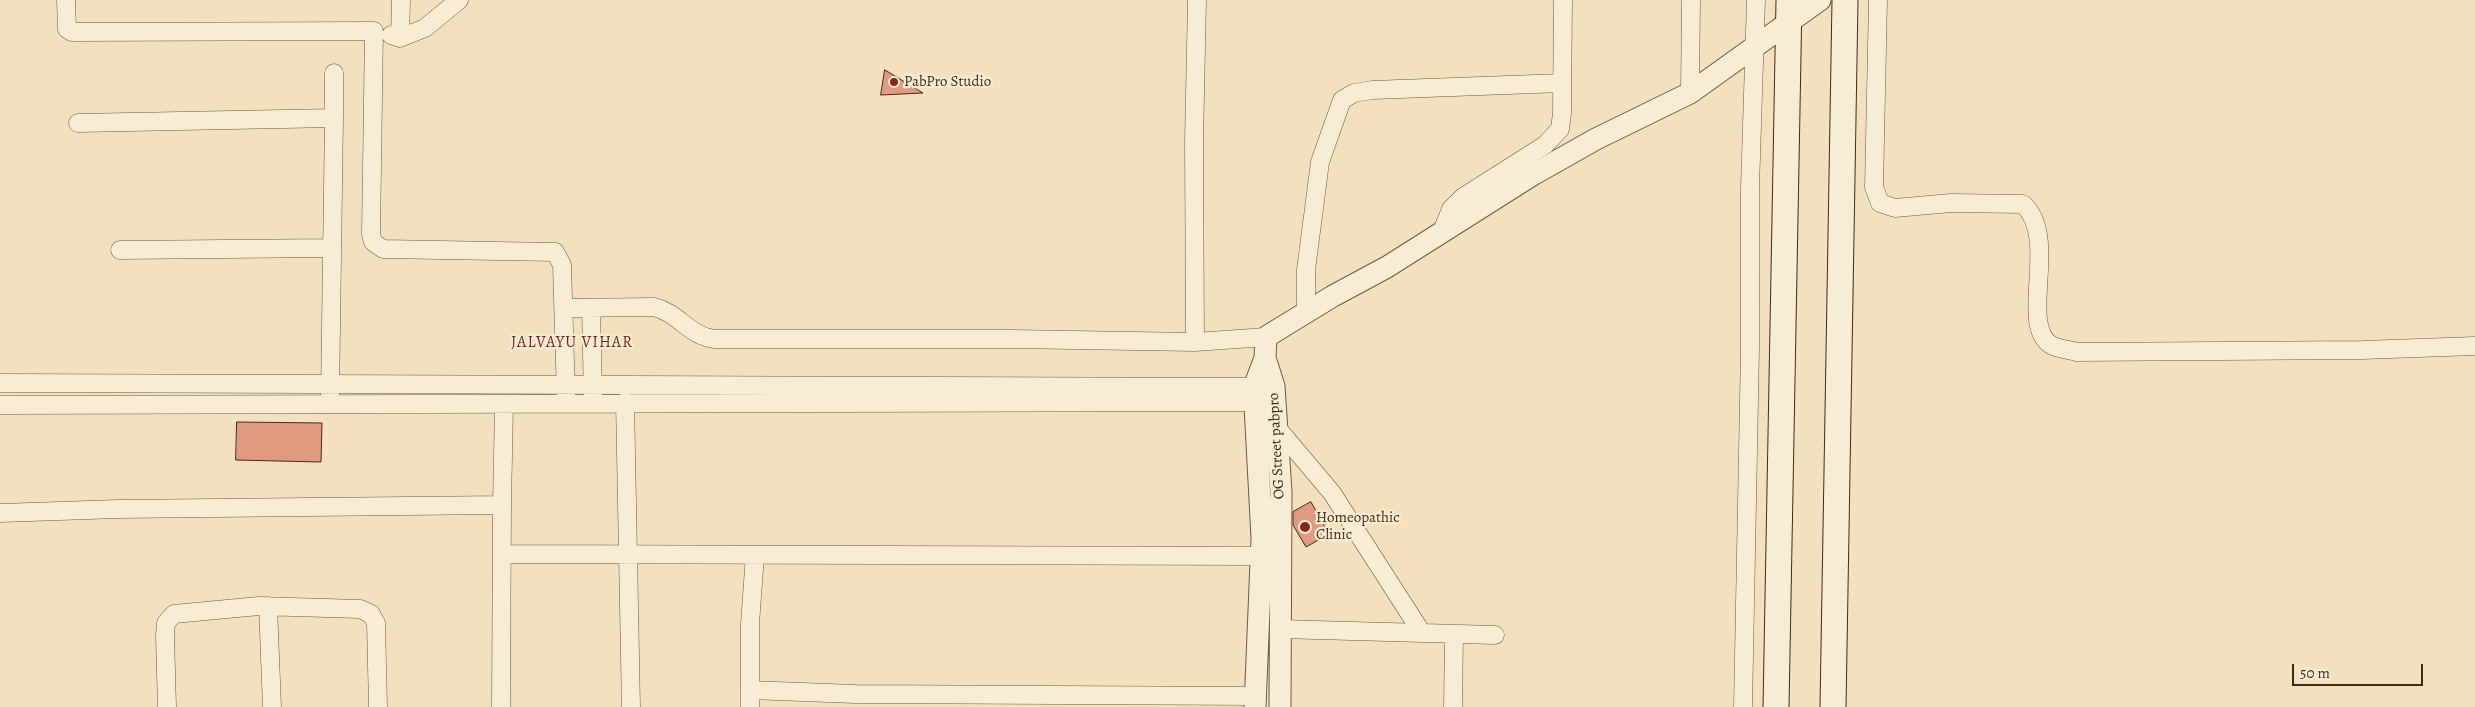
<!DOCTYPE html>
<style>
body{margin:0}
#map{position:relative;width:2475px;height:707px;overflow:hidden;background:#f3e1bd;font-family:Alegreya,serif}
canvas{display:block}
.scale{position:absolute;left:2292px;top:664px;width:131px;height:22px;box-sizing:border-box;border:2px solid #432a18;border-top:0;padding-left:6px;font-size:15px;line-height:18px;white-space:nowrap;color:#432a18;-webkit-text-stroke:4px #f7ecd4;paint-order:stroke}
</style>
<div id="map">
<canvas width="2475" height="707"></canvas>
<div class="scale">50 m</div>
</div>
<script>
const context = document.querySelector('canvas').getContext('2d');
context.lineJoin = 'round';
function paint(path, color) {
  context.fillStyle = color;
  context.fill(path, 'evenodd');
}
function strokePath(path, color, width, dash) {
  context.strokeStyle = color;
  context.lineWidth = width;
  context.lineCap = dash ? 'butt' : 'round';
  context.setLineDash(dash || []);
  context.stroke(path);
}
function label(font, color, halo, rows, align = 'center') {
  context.font = font + ' Alegreya,serif';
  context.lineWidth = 4.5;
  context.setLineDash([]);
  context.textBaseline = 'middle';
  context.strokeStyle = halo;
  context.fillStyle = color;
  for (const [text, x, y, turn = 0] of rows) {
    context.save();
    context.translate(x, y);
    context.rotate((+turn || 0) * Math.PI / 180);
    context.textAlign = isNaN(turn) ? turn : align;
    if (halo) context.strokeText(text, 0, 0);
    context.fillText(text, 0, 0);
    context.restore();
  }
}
const building = new Path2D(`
 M885,70l38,23 -42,2z
 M237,422l85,1 -1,39 -85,-2z
 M1311,502l18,32 -23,13 -13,-22v-13z`);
const minor = new Path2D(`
 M66,0l1,29 5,3 302,-1 -3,203 2,8 10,7 172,3 7,13 4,130
 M1878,0l-4,187 6,16 15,5 56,-5 72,1c37,34 -5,120 28,141 7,4 19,5 26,7l285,-2 113,-4
 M391,35l9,3 1,-38
 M400,38l25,-10 34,-28
 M334,73v45
 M1690,93l1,-93
 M78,123l256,-5 -4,279
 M1443,229l8,-20 12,-12 82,-52 15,-16 2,-16 1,-113
 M120,250l211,-2
 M564,308l90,-1c25,6 36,30 61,32h297l183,3 71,-5
 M591,308l2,89
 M1306,312v-42l14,-108 22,-62 12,-7 18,-3 190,-7
 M1195,342l-1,-200 3,-142
 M0,383l1254,4
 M625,402l6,305
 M0,405l1255,-3
 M1278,429l54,64 90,140
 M0,513l118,-4 384,-4 2,-100
 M502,554l760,2
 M268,606l4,101
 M1280,629l215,6
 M750,690l105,4 400,2
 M167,707l-2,-71 1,-13 8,-9 85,-8 101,3 11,5 5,9 2,84
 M501,707l1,-202
 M750,707v-83l5,-69
 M1453,707l1,-73
 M1743,707l7,-358v-161l6,-188`);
const tertiary = new Path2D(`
 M1265,358l9,28 7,106 -1,215
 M1255,707l7,-169 -8,-151 11,-29 1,-21 67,-41 54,-29 147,-93 62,-35 94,-46 130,-93`);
const secondary = new Path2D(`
 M1776,707l13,-707
 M1833,707l12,-707`);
const markers = [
 [894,82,5,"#8f2418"],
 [1305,527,6,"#8f2418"]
];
const poiNames = [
 ["PabPro Studio",904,82],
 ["Homeopathic",1316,518],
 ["Clinic",1316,535]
];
const streetNames = [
 ["OG Street pabpro",1277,446,-93]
];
const neighbourhoodNames = [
 ["JALVAYU VIHAR",572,343]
];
paint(building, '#df9a81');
strokePath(building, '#432a18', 1);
strokePath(minor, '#6f5841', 19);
strokePath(tertiary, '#6f5841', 23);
strokePath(secondary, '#432a18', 27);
strokePath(minor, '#f7ecd4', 18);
strokePath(tertiary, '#f7ecd4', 21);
strokePath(secondary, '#f7ecd4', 25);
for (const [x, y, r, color] of markers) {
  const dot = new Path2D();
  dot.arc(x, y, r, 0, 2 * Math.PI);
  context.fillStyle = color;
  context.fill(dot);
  strokePath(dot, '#f7ecd4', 2);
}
label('15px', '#432a18', '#f7ecd4', poiNames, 'left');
label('15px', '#432a18', '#f7ecd4', streetNames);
context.letterSpacing = '1px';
label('16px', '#7a1f14', '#f7ecd4', neighbourhoodNames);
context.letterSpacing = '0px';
</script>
